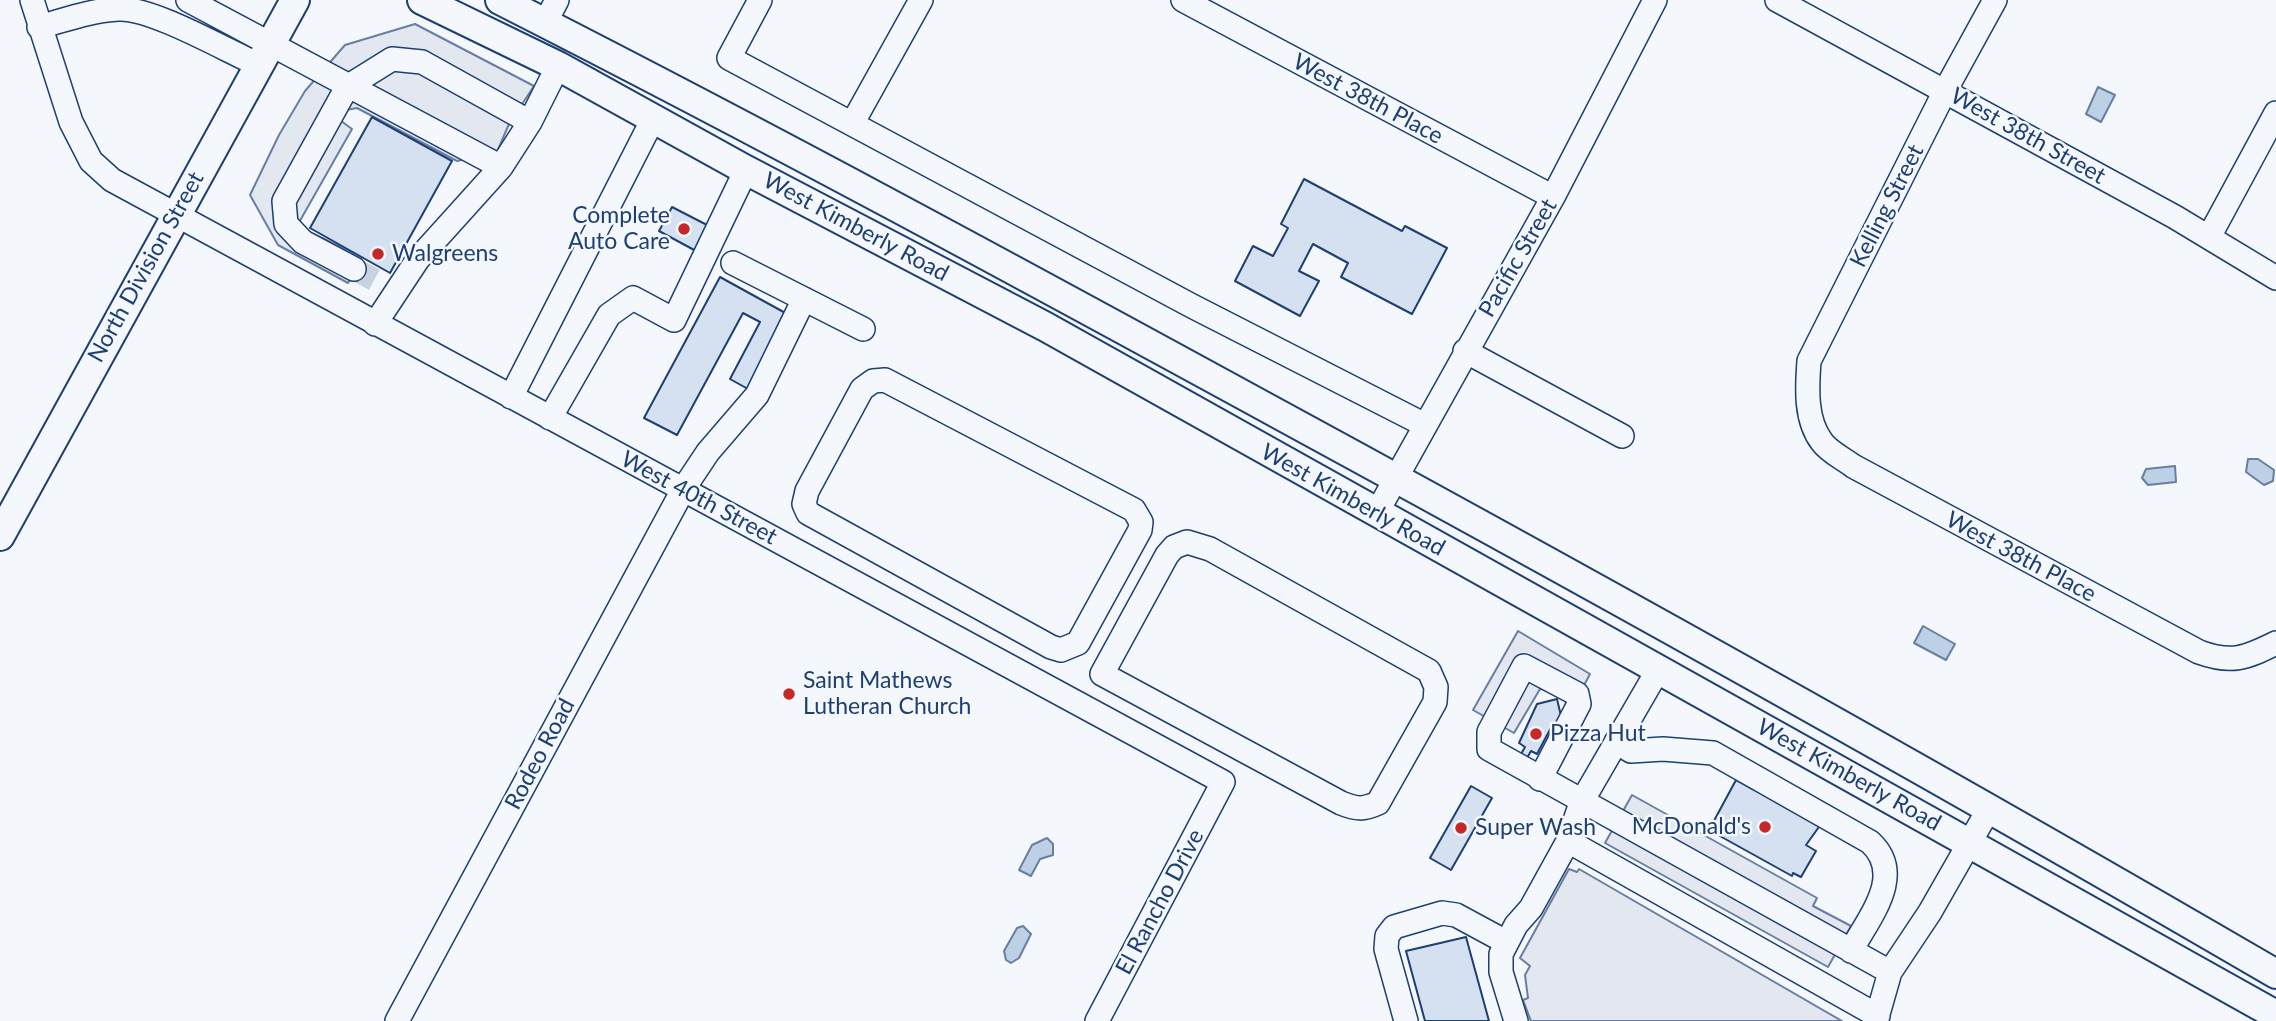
<!DOCTYPE html>
<style>
body{margin:0}
canvas{display:block;background:#f4f7fb}
</style>
<canvas width="2276" height="1021"></canvas>
<script>
const context = document.querySelector('canvas').getContext('2d');
context.lineJoin = 'round';
function paint(path, color) {
  context.fillStyle = color;
  context.fill(path, 'evenodd');
}
function strokePath(path, color, width, dash) {
  context.strokeStyle = color;
  context.lineWidth = width;
  context.lineCap = dash ? 'butt' : 'round';
  context.setLineDash(dash || []);
  context.stroke(path);
}
function label(font, color, halo, rows, align = 'center') {
  context.font = font + ' Lato,sans-serif';
  context.lineWidth = 5;
  context.setLineDash([]);
  context.textBaseline = 'middle';
  context.strokeStyle = halo;
  context.fillStyle = color;
  for (const [text, x, y, turn = 0] of rows) {
    context.save();
    context.translate(x, y);
    context.rotate((+turn || 0) * Math.PI / 180);
    context.textAlign = isNaN(turn) ? turn : align;
    if (halo) context.strokeText(text, 0, 0);
    context.fillText(text, 0, 0);
    context.restore();
  }
}
const parking = new Path2D(`
 M415,24l119,62 -25,38 -12,28 -40,9 -100,-53 -11,2 -9,8 15,11 -55,97 65,31 -14,26 -70,-38 -28,-50 29,-60 26,-44 40,-46z
 M1518,631l72,43 -9,17 -41,-2 -26,44 -41,-23z
 M1632,795l185,103 -4,8 38,20 -23,41 -223,-124z
 M1569,869l8,3 2,-3 263,152h-311l-8,-21 5,-2 -3,-23 5,-9 -10,-8z`);
const water = new Path2D(`
 M2098,87l17,8 -14,27 -15,-8z
 M2248,459h10l16,11 -1,11 -9,4 -18,-13z
 M2175,466l1,16 -28,3 -6,-7 4,-9z
 M1923,626l32,18 -9,16 -32,-17z
 M1047,838l6,6v11l-13,4 -9,17 -12,-6 13,-25z
 M1023,926l8,8 -12,24 -8,5 -5,-3 -2,-9 13,-23z`);
const building = new Path2D(`
 M372,117l80,44 -62,112 -80,-45z
 M1304,179l98,52 3,-5 42,22 -35,66 -71,-37 7,-14 -35,-19 -14,27 20,10 -19,35 -65,-35 18,-35 20,10 15,-28 -7,-4z
 M672,207l37,19 -13,25 -37,-20z
 M720,277l69,38 -41,74 -18,-10 30,-57 -17,-9 -66,122 -33,-17z
 M1557,699l4,17 -5,9 -3,-1 -16,30 -6,-3 -4,7 -6,-4 4,-7 -6,-4 18,-39z
 M1736,780l18,10 2,-4 65,38 -15,21 10,6 -15,26 -8,-4 -1,3 -83,-46z
 M1471,786l21,12 -41,72 -21,-12z
 M1466,937l23,84h-64l-19,-70z`);
const minorTunnel = new Path2D(`
 M354,269l25,13`);
const minor = new Path2D(`
 M32,0l39,122 20,39 21,19 1111,602 -126,239
 M188,0l313,167
 M760,0l-31,58 463,248 231,118
 M1183,0l370,197
 M1777,0l398,217 101,61
 M1995,0l-50,91 -136,270c-2,27 -4,59 13,81 7,10 22,17 31,24l346,186c33,12 47,6 77,-9
 M545,23l12,-23
 M39,27c26,-7 53,-17 80,-18 34,-1 106,41 140,56
 M852,124l69,-124
 M2209,237l67,-124
 M733,263l130,66
 M354,269l-51,-27 -17,-18 -2,-23 63,-114 45,-28 30,3 108,60
 M375,324l43,-65 83,-92 29,-45 28,-56
 M1465,351l157,85
 M885,380l249,130 7,12 -1,8 -62,113 -17,7 -10,-3 -243,-134 -4,-9 3,-13 55,-102 11,-8z
 M511,397l142,-278
 M550,418l59,-103 24,-17 41,22 72,-150
 M1376,514l177,-317 102,-197
 M1187,542l23,7 219,122 7,16 -1,15 -57,101c-15,7 -22,6 -37,0l-239,-129 65,-119 7,-8z
 M1616,742l15,9 32,-2 50,4 157,89c36,33 -1,75 -19,109
 M1540,779l39,-75 -2,-10 -53,-28 -35,66v17l401,223
 M1568,841l310,175
 M397,1021l287,-533 24,-36 49,-57 47,-96
 M1406,1021l-20,-72 1,-13 7,-9 48,-14 14,2 50,27
 M1516,1021l-15,-49v-18l15,-29 15,-17 37,-67 13,-38 77,-133
 M1876,1021l14,-49 40,-60 60,-105`);
const major = new Path2D(`
 M422,0l136,66 188,104 300,157 1230,688
 M500,0c266,135 529,278 791,421 331,180 659,363 985,553
 M0,536l295,-536`);
const markers = [
 [684,229,7,"#c62828"],
 [378,254,7,"#c62828"],
 [789,694,7,"#c62828"],
 [1536,734,7,"#c62828"],
 [1765,827,7,"#c62828"],
 [1461,828,7,"#c62828"]
];
const streetNames = [
 ["West 38th Place",1368,99,28],
 ["West 38th Street",2028,136,29],
 ["Kelling Street",1887,206,-63],
 ["West Kimberly Road",856,227,28],
 ["Pacific Street",1518,258,-60],
 ["North Division Street",146,267,-61],
 ["West 40th Street",699,498,28],
 ["West Kimberly Road",1353,500,29],
 ["West 38th Place",2021,557,28],
 ["Rodeo Road",540,754,-62],
 ["West Kimberly Road",1849,775,29],
 ["El Rancho Drive",1160,902,-62]
];
const poiNames = [
 ["Complete",670,216,"right"],
 ["Auto Care",670,242,"right"],
 ["Walgreens",392,254],
 ["Saint Mathews",803,681],
 ["Lutheran Church",803,707],
 ["Pizza Hut",1550,734],
 ["McDonald's",1751,827,"right"],
 ["Super Wash",1475,828]
];
paint(parking, '#e3e8f0');
strokePath(parking, '#687fa3', 2);
paint(water, '#bed0e5');
strokePath(water, '#687fa3', 2);
paint(building, '#d5e0f0');
strokePath(building, '#1d3f73', 2);
strokePath(minorTunnel, '#c9d2e0', 23, [23, 11]);
strokePath(minor, '#1d3f73', 26);
strokePath(major, '#1d3f73', 32);
strokePath(minor, '#f4f7fb', 23);
strokePath(major, '#f4f7fb', 28);
for (const [x, y, r, color] of markers) {
  const dot = new Path2D();
  dot.arc(x, y, r, 0, 2 * Math.PI);
  context.fillStyle = color;
  context.fill(dot);
  strokePath(dot, '#f4f7fb', 2.5);
}
label('23px', '#1d3f73', '#f4f7fb', streetNames);
label('23px', '#1d3f73', '#f4f7fb', poiNames, 'left');
</script>
